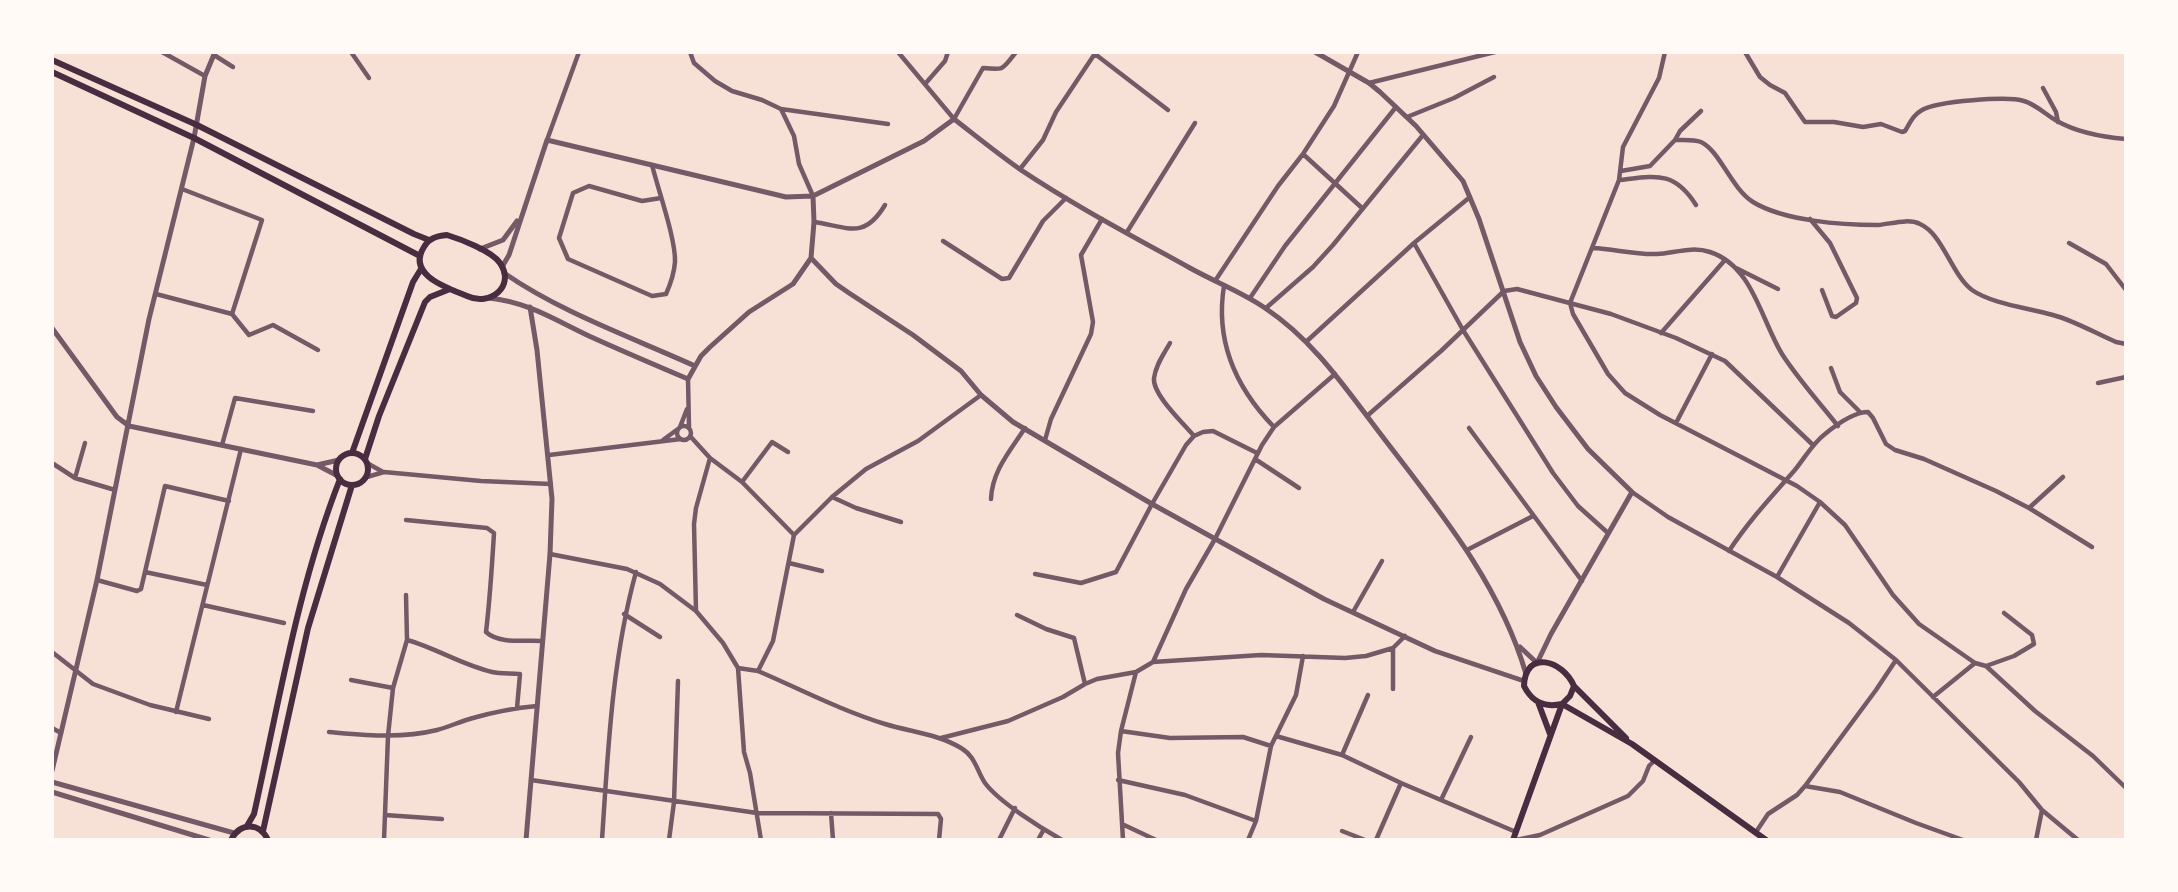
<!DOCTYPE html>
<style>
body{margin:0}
#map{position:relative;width:2178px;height:892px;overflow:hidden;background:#f7e1d7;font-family:"Work Sans",sans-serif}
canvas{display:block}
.frame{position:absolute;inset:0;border:54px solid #fffaf5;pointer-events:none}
</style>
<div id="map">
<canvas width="2178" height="892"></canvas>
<div class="frame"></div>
</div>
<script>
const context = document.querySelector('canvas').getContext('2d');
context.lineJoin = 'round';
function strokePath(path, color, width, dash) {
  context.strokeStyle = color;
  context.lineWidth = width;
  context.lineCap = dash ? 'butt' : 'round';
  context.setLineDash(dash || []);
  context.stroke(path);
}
const minor = new Path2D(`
 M162,52l43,24
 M351,52l18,26
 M690,52l4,11 21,18 17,10 30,9 19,9 13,27 5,28 14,32
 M898,52l56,67 29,-51c22,2 19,2 33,-16
 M1665,52l-6,26 -36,69 -4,33 -49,123 3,11 35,60 17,19 35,22 137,71 23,16 25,23 48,70 26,29 56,39 11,3 49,45 58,45 33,32
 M1745,52l15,25 10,8 15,8 20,29h29l29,5 18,-3 21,8 3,-1c5,-8 8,-16 17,-21 15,-9 86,-14 102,-9 13,4 22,14 33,20 21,12 45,16 69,18
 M1095,54l73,56
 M214,55l19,12
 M1369,83l126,-31
 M925,84l20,-23 3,-9
 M2043,88l13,24 2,10
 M781,109l107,15
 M1407,117l47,-19 40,-21
 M547,140l32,-88
 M1675,140c9,0 18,-1 26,2 19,9 30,46 52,60 31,19 89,23 125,23 13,-1 30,-7 42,-1 23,10 31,50 52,66 20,14 57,18 81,25 22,6 42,18 63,27l10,2
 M1303,154l59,54
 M652,165c6,24 24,75 23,97 -1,12 -4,21 -9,32l-14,2 -84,-37 -9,-21 14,-45 16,-7 53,15 19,-3
 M1020,169l23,-29 13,-28 40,-60
 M1621,171l29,-5 25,-26 5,-9 21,-20
 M1619,180c36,-4 55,-10 77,25
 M182,189l80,31 -30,94 17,21 24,-10 45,25
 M1810,219l20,24 27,55 -1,5 -20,14 -4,-1 -10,-26
 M814,222c34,5 50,18 71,-17
 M1127,232l68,-109
 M943,241l59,38 7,-1 34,-57 23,-23
 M1414,243l49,87 90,143 25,33 30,27
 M2069,243l37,21 20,26
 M1593,248c21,1 43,7 64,6 17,-1 35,-8 53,-2 43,14 51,68 72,102 16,25 37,48 56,72
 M1736,268l42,21
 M1215,281l63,-95 25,-32 31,-48 24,-54
 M1224,286c-9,55 12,102 50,141
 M156,294l76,20
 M1250,298l35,-52 111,-139
 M1266,308l47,-41 20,-22 90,-110
 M1661,333l64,-73
 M1307,341l107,-98 56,-46
 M1170,343c-6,11 -14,21 -16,35 -2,16 29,45 40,58
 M1831,368l9,24 20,20
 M688,379l1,48
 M2098,383l28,-6
 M1367,416l74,-65 63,-60 13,-2 94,25 65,24 49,23 88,84
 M1676,423l36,-69
 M677 433a7 7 0 1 1 14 0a7 7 0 1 1-14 0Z
 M680,427l7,-18
 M1469,428l113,153
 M690,436l20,22 32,24 52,53
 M663,440l15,-11
 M1045,440l6,-21 40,-85 2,-12 -12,-67 21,-36
 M222,445l13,-47 78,13
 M549,455l132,-16
 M1255,459l44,29
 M52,463l23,15 40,12
 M367,463l16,9
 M367,477l17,-5 97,9 70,3
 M75,478l10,-35
 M742,482l30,-40 16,10
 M1632,492l36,25 109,60 72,46 47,37 123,122 23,28 36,30
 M832,497l24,11 45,14
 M991,499c1,-28 19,-48 34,-71
 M2029,508l34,-31
 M406,520l81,8 7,5c-2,33 -4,66 -8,99 13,12 38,8 55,9
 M1467,550l66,-34
 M1729,551c19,-29 42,-54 65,-80 10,-12 18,-27 31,-37 11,-9 29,-22 43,-22l5,6 13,26 9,6 29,9 72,32 33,17 63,39
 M550,554l77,15 33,15 36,27 27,32 15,25 6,84 6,21 11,67
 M789,563l33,8
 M145,572l62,13
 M1035,574l46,9 35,-11 36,-68 34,-59 8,-9 9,-4 10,-1 44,22
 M1777,577l43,-75
 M97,580l40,11 4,-2 24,-103 64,15
 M203,605l81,18
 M696,611l-2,-87 2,-16 14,-50
 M1353,612l29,-51
 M624,614l36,23
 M1017,615l29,14 28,9 11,46
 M407,640c29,8 55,25 85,32 9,2 19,1 28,2l-3,34
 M52,652l41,32 57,21 59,14
 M1153,662l33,-73 29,-50 47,-94 12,-18 61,-53
 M1986,666l28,-10 20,-12 -2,-9 -28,-22
 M738,668l20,3c42,18 84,40 127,53 26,8 53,10 76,24 14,8 16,23 24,35 14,19 56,45 77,57
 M758,671l15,-30 21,-106 38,-38 34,-28 52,-28 63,-46
 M351,680l42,8 14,-48 -1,-45
 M1393,689v-41
 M1933,697l42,-34
 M176,712l65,-263
 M52,728l9,5
 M1121,731l49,7 73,-1 28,9
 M329,732c36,3 72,7 108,-2 12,-3 24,-9 36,-12 21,-6 42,-10 64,-12
 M1276,736l66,19 59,28 115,49
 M941,738l67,-17 55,-24 22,-13 12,-5 39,-7 17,-10 108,-7 84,3 21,-2 27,-8 12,-12
 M1342,755l26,-60
 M531,780l226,33 181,1 3,5 -2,21
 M1118,780l67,15 71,26
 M1805,786l35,6 76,31 47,17
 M1441,800l30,-63
 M831,813l2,27
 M385,815l57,4
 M1122,824l34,16
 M1342,831l23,9
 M1756,832l12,-18 29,-19 8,-9 71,-96 20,-30
 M384,840l4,-104 5,-48
 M602,840c6,-90 10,-181 34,-268
 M669,840l5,-38 4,-121
 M999,840l16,-32
 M1038,840l6,-11
 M1123,840l-5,-87 3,-22 15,-59
 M1248,840l8,-19 15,-75 25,-51 7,-39
 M1376,840l25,-57
 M1516,840l24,-5 88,-39 15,-15 6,-15 6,-6
 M2036,840l6,-30`);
const tertiary = new Path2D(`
 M1315,52l54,31 11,9 36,34 47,55 16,38 41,123 16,34 20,31 32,42 44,43 -81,142 -14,29 -17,-16
 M480,249l23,-9 14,-19
 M811,258l25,26 13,9 64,42 48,36 20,24 32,27 139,82 172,95 111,52 89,30
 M502,267l7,-12 38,-115 239,57 27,-1 111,-55 30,-22c22,17 44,35 67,51 54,36 113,67 169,98 25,14 52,24 75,40 48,32 79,78 114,124 57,75 120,149 147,242
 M504,273c58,40 127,64 191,93
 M489,298c39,4 66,22 100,38 33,15 66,29 99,43l13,-23 9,-9 39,-35 44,-28 18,-26 3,-36 -1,-26
 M52,328l65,89 12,9 188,39 21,11
 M317,465l22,-5
 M52,771l45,-191 52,-261 45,-181 11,-62 10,-24
 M52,782l182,51
 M52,792l157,48
 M526,840l24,-286 2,-55 -15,-149 -7,-43`);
const secondary = new Path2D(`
 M52,60l145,65 217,109 15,6
 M52,72l142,66 226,118
 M447,235c13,4 45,16 53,28 16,23 -10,44 -33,33 -19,-8 -61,-21 -43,-49 5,-9 13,-11 23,-12z
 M352,453l61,-171 8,-13
 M336 469a16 16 0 1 1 32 0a16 16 0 1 1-32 0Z
 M365,459l14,-43 46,-114 5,-5 20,-8
 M1574,686l52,52
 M1538,702l12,32
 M247,826l7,-12c25,-112 44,-228 86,-335
 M263,831l45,-203 44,-143
 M231,840c9,-18 29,-18 37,0
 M1513,840l49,-136 8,-8 4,-10c-11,-26 -49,-37 -50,0 8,16 20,22 38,18l70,40 134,96`);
strokePath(minor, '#755966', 4.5);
strokePath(tertiary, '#755966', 5);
strokePath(secondary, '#4a2c40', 6);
</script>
